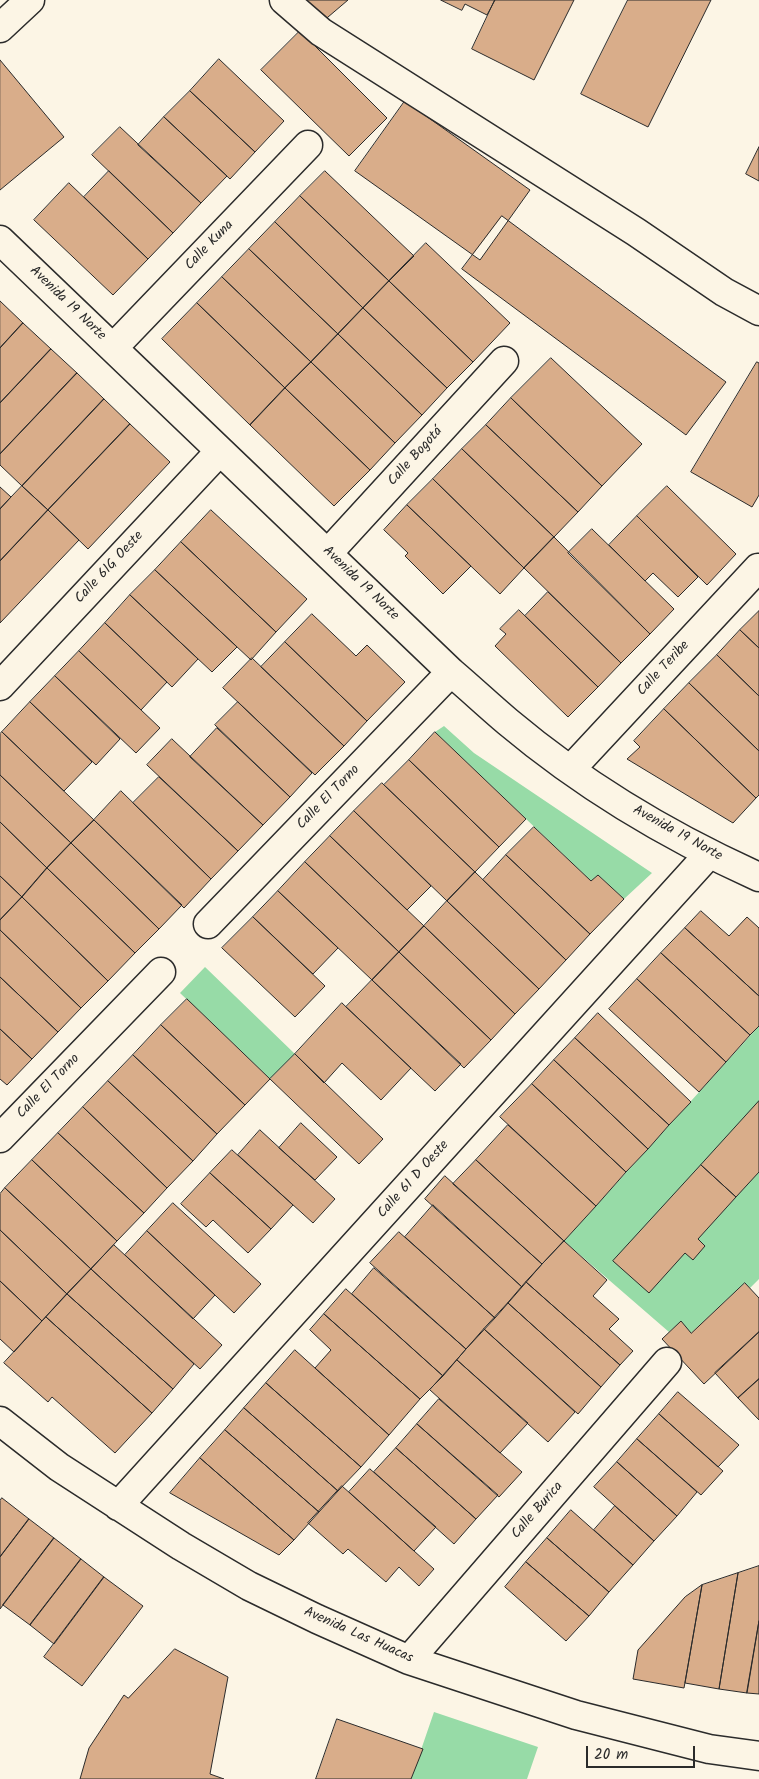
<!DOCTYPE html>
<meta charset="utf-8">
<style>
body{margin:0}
#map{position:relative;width:759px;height:1779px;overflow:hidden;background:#fcf5e5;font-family:Kalam,sans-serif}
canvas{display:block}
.scale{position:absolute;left:586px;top:1746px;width:109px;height:22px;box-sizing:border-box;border:2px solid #2b2b2b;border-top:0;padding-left:6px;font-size:15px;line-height:18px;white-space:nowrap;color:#2b2b2b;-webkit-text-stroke:4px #fcf5e5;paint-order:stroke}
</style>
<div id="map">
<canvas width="759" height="1779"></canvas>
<div class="scale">20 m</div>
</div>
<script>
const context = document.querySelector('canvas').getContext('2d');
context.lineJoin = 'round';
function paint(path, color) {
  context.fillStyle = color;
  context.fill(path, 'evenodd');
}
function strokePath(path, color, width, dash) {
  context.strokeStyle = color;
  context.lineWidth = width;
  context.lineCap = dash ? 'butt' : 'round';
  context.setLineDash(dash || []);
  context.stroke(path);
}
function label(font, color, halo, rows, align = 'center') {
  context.font = font + ' Kalam,sans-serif';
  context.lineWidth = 4;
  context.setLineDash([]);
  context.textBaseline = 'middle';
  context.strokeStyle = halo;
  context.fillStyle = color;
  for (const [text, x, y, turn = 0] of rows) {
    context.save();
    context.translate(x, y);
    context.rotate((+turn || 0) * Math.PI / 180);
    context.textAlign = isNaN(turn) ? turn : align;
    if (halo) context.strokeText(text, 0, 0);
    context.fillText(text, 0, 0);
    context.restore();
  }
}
const green = new Path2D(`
 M444,726l30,27 178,120 -28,26 -26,-24 -7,6 -156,-149z
 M205,967l90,87 -25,25 -90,-86z
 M759,1026v253l-9,9 -5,-5 -54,50 -10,-11 -12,10 -105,-91z
 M434,1712l104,35 -11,32h-116z`);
const building = new Path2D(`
 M302,0h46l-27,23z
 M441,0h54l-8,15 -22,-11 -3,6z
 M495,0h79l-40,80 -62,-31z
 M628,0h83l-63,127 -67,-33z
 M300,31l87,87 -38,38 -88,-86z
 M219,59l65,62 -29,31 -65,-61z
 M0,60l64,77 -64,53z
 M190,91l65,61 -25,27 -66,-62z
 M405,101l125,89 -50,70 -125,-89z
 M164,117l63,59 -26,27 -63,-58z
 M120,127l81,76 -28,30 -81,-78z
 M759,147v34l-13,-7z
 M109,171l64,62 -25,26 -64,-62z
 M325,171l89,85 -25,25 -89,-85z
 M69,183l79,76 -35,36 -79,-75z
 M300,196l89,85 -26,27 -88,-86z
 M502,216l224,166 -40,53 -224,-166z
 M275,222l88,86 -25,26 -89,-85z
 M426,243l84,80 -37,39 -84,-81z
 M249,249l89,85 -27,28 -89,-85z
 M222,277l89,85 -26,26 -88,-85z
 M389,281l84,81 -26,26 -84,-80z
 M0,301l23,22 -23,25z
 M197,303l88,85 -35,37 -88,-86z
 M363,308l84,80 -25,27 -84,-81z
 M23,323l28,26 -51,54v-55z
 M338,334l84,81 -27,28 -84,-81z
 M51,349l26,24 -77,81v-51z
 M551,358l91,86 -40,42 -91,-88z
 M311,362l84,81 -25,27 -85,-82z
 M757,362l2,1v132l-7,12 -61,-35z
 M77,373l27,26 -82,87 -22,-21v-11z
 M285,388l85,82 -36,36 -84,-81z
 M511,398l91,88 -24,26 -92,-87z
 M104,399l26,25 -82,86 -26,-24z
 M130,424l40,38 -82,87 -40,-39z
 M486,425l92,87 -24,25 -92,-88z
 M462,449l92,88 -30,31 -91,-89z
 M433,479l91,89 -24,26 -93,-89z
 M22,486l26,24 -48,51v-52z
 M667,486l69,68 -29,31 -70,-69z
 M0,487l11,10 -11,12z
 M407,505l64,61 -28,28 -38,-38 3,-3 -24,-23z
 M48,510l31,30 -79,83v-62z
 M211,510l96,89 -31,33 -95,-90z
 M637,516l61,61 -20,20 -25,-24 -8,8 -36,-36z
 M592,529l82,80 -24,25 -82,-81z
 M554,537l96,97 -29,29 -97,-95z
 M181,542l95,90 -25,28 -96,-90z
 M155,570l82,77 -25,25 -82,-77z
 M548,592l73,71 -23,24 -73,-71z
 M130,595l68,64 -26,28 -67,-64z
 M519,610l79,77 -30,30 -73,-71 11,-12 -6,-5z
 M759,611v37l-19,-18z
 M312,614l44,42 11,-11 38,37 -38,39 -82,-79z
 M105,623l62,59 -26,28 -62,-59z
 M740,630l19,18v48l-42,-41z
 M285,642l82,79 -23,25 -83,-79z
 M79,651l81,77 -24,25 -81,-77z
 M717,655l42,41v55l-70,-68z
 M252,658l92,88 -29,29 -92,-87z
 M55,676l65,63 -24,26 -66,-63z
 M689,683l70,68v44l-3,3 -92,-89z
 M30,702l62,60 -28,29 -62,-59z
 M238,702l74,71 -22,24 -75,-72z
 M664,709l92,89 -23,25 -106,-64 13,-12 -6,-6z
 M217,728l73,69 -27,28 -73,-68z
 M2,732l92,88 -23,23 -71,-68v-41z
 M435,732l91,87 -27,28 -90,-87z
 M172,739l91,86 -25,26 -91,-86z
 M409,760l90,87 -24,25 -91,-87z
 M0,775l71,68 -24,25 -47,-46z
 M159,777l79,74 -27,28 -78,-76z
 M382,783l93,89 -28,29 -93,-90z
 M121,791l90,88 -27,29 -90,-88z
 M354,811l77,75 -24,24 -77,-74z
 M94,820l88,85 -23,24 -88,-86z
 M0,822l47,46 -25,29 -22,-21z
 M534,827l57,54 7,-6 26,24 -34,35 -84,-79z
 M330,836l94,90 -25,26 -94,-90z
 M71,843l88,86 -24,24 -88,-85z
 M506,855l84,79 -24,26 -83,-80z
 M305,862l94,90 -27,28 -94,-89z
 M47,868l88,85 -27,28 -86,-84z
 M475,872l91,88 -27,29 -92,-88z
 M0,876l22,21 -22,23z
 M278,891l60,57 -25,26 -60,-57z
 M22,897l86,84 -27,27 -81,-78v-10z
 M447,901l92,88 -24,25 -91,-88z
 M701,911l28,25 18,-19 12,11v68l-74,-68z
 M253,917l72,69 -30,31 -73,-69z
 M424,926l91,88 -24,26 -92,-88z
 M685,928l74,68v30l-9,9 -89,-82z
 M0,930l81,78 -23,24 -58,-55z
 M399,952l92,88 -27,28 -92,-88z
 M661,953l89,82 -24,27 -89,-83z
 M0,977l58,55 -26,27 -32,-30z
 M637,979l89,83 -27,30 -90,-83z
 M372,980l89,84 -26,27 -89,-84z
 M187,999l83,80 -25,26 -84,-80z
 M342,1003l69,65 -30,32 -39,-37 -18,20 -29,-29z
 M598,1013l93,89 -22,23 -94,-87z
 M161,1025l84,80 -28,29 -84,-79z
 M0,1029l32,30 -25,26 -7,-6z
 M575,1038l94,87 -21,24 -94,-89z
 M295,1054l88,85 -24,25 -89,-85z
 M133,1055l84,79 -24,27 -85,-80z
 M554,1060l94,89 -22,23 -94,-88z
 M108,1081l85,80 -26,27 -84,-81z
 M532,1084l94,88 -30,34 -96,-89z
 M759,1101v71l-23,25 -35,-32z
 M83,1107l84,81 -23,25 -86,-80z
 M301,1123l36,34 -22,23 -36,-32z
 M508,1125l88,81 -32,35 -88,-81z
 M260,1130l75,69 -22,24 -75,-68z
 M58,1133l86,80 -27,28 -85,-81z
 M232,1150l61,55 -22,24 -61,-56z
 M32,1160l85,81 -26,28 -86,-81z
 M476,1160l88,81 -22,23 -89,-80z
 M701,1165l35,32 -38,42 7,7 -12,14 -8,-7 -36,40 -36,-32z
 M210,1173l61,56 -23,24 -35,-33 -7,7 -25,-23z
 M445,1176l97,88 -20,23 -97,-88z
 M5,1188l86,81 -24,25 -67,-64v-36z
 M173,1203l88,81 -27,29 -87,-82z
 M433,1205l89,82 -27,31 -90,-81z
 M0,1230l67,64 -25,27 -42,-40z
 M147,1231l68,64 -22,24 -68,-64z
 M399,1232l96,86 -29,31 -96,-86z
 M564,1241l43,39 -14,16 26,23 -10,10 24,22 -13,14 -94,-83z
 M114,1245l108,100 -22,24 -109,-100z
 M374,1268l92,81 -23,27 -91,-82z
 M91,1269l103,95 -21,25 -106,-95z
 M0,1281l42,40 -28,31 -14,-13z
 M526,1282l94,83 -19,22 -93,-84z
 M745,1283l14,15v34l-55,52 -42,-45 19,-18 10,12z
 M346,1289l97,87 -23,23 -96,-85z
 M67,1294l106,95 -21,24 -106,-96z
 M508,1303l93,84 -23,27 -94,-85z
 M324,1314l96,85 -31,36 -74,-67 16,-18 -21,-20z
 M46,1317l106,96 -37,40 -63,-56 -4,5 -44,-39z
 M484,1329l91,83 -27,30 -91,-82z
 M759,1332v47l-21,19 -23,-25z
 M295,1350l94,85 -28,32 -95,-84z
 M457,1360l71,63 -28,30 -70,-63z
 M759,1379v41l-21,-22z
 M266,1383l95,84 -23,24 -94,-83z
 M678,1392l61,53 -21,22 -59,-53z
 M439,1399l83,73 -23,25 -82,-73z
 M244,1408l94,83 -19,21 -94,-82z
 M659,1414l64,57 -22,24 -64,-56z
 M417,1424l81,71 -22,24 -80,-71z
 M225,1430l94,82 -25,28 -94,-82z
 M637,1439l60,53 -20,24 -60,-54z
 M396,1448l80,71 -22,25 -80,-72z
 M200,1458l94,82 -15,15 -109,-62z
 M617,1462l60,54 -23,25 -60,-54z
 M370,1469l66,58 -22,24 -65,-59z
 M342,1486l92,83 -15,17 -20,-19 -13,15 -38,-33 -5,5 -35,-31z
 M2,1498l27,21 -29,38v-56z
 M615,1506l39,35 -21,24 -39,-35z
 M571,1510l62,55 -24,27 -62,-54z
 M29,1519l25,19 -54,71v-52z
 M54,1538l27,21 -51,66 -27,-20z
 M547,1538l62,54 -20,24 -63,-54z
 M81,1559l23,18 -50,67 -24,-19z
 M526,1562l63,54 -23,25 -61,-54z
 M759,1566v55l-12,72 -28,-4 19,-116z
 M738,1573l-19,116 -34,-6 17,-98z
 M104,1577l39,29 -61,80 -38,-29z
 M702,1585l-18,103 -51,-9 5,-29 47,-53z
 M759,1621v73l-12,-1z
 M175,1649l53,28 -18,97 14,5h-144l9,-31 35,-53 4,3z
 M337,1719l86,30 -12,30h-95z`);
const minor = new Path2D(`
 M284,0l37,32 315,200 88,60 35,19
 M0,28l30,-28
 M0,240l451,432c19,16 38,34 57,50 75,63 162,115 251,155
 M113,348l195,-203
 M328,553l176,-192
 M0,686l220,-235
 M571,769l187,-201
 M208,924l243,-252
 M0,1138l161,-166
 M0,1421l59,46 122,79 68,40 68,33 92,41 167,55 133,34 50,7
 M118,1506l591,-652
 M409,1660l258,-298`);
const streetNames = [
 ["Calle Kuna",210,246,-46],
 ["Avenida 19 Norte",67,304,44],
 ["Calle Bogotá",416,457,-48],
 ["Calle 61G Oeste",110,568,-47],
 ["Avenida 19 Norte",360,584,44],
 ["Calle Teribe",664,669,-47],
 ["Calle El Torno",329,798,-46],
 ["Avenida 19 Norte",677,834,29],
 ["Calle El Torno",49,1087,-46],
 ["Calle 61 D Oeste",414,1180,-48],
 ["Calle Burica",538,1511,-49],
 ["Avenida Las Huacas",358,1636,24]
];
paint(green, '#97dba7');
paint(building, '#d9ad8a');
strokePath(building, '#2b2b2b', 1);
strokePath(minor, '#2b2b2b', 31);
strokePath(minor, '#fcf5e5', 28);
label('14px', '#2b2b2b', '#fcf5e5', streetNames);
</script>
